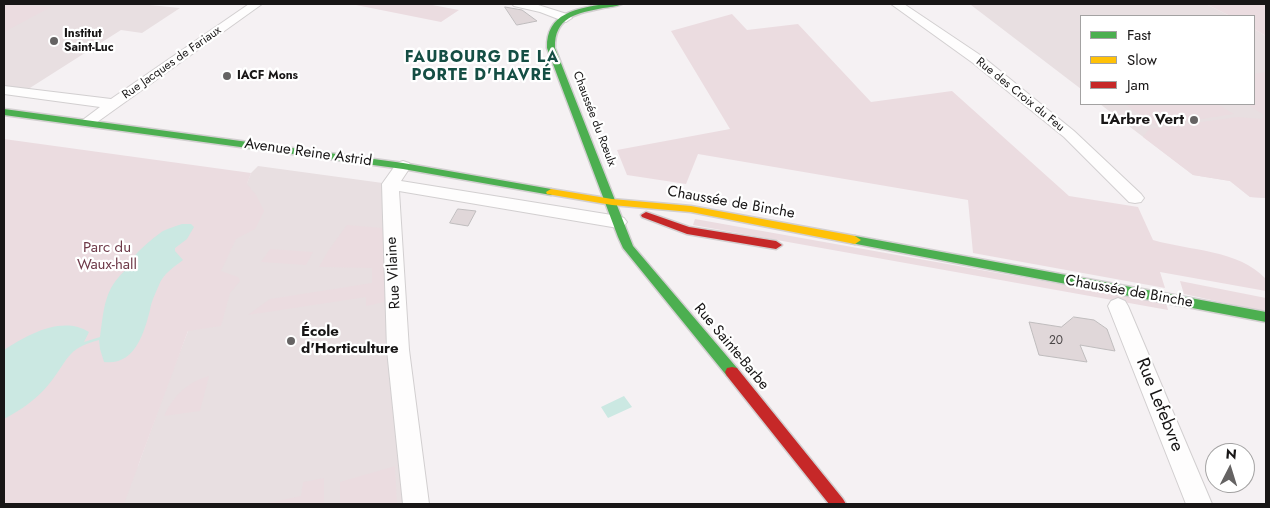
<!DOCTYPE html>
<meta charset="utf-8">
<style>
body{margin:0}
#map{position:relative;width:1270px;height:508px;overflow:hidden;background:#f5f1f3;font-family:Jost,sans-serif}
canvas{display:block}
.frame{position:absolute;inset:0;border:5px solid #181616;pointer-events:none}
.legend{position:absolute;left:1080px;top:15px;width:175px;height:90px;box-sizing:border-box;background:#fff;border:1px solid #a3a2a2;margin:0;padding:6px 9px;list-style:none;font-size:15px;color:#181616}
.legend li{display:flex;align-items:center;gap:10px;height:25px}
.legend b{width:25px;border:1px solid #a3a2a2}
.north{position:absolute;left:1205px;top:443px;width:50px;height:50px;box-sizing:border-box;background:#fff;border:1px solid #a3a2a2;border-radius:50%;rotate:5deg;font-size:14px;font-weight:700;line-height:20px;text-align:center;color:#181616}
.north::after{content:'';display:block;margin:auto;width:18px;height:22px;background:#656363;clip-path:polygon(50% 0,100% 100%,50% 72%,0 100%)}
</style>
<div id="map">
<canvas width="1270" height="508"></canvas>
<div class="frame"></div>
<ul class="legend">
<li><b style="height:6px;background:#4caf50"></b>Fast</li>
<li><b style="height:6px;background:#ffc107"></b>Slow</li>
<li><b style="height:6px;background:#c62828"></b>Jam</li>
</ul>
<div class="north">N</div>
</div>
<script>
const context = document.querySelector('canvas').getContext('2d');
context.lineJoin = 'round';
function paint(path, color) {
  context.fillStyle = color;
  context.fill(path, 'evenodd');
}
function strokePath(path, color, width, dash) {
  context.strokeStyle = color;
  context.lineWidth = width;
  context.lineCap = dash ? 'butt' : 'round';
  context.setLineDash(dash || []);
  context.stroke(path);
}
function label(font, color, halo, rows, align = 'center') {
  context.font = font + ' Jost,sans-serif';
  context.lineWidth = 4.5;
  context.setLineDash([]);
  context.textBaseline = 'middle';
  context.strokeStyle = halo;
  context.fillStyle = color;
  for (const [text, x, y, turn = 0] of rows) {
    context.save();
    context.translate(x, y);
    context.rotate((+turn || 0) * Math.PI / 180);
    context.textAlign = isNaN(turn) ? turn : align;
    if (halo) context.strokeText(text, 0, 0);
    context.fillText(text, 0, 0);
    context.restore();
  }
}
const built = new Path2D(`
 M4,4h135l41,4 -38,25 -21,-3 -99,63 -18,-3z
 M978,4h228l24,12h-149v73l-110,-84z
 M1254,29l12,7v162l-16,-1 -20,-16 -37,-6 -93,-71h154z
 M258,166l132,18 8,166 18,154h-377l99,-38 35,-97 78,-196z`);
const green = new Path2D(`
 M4,4l47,3 -47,25z
 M351,4h76l32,6 -18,12z
 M1206,4h60v32l-12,-7v-13h-24z
 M732,14l15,16 51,-6 73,78 81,-11 117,105 69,11 15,33c37,11 85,9 113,39v12l-106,-19 5,16 -192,-35 -5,-53 -270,-46 -12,30 -59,-9 -10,-25 113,-21 -59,-98z
 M1266,72v126l-16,-1 -20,-16 -37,-6 -50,-38 6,-8 89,-12 24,2 2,-4 -17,-11h7v-30z
 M1125,104h92l17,10 -78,12z
 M4,139l247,34 -4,11 9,11 8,16 -9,18 -19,10 -15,32 17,6 2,4 -10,12 -9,33 -33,5 -64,173h-120z
 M695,219l471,84 2,7 -475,-85z
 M347,225l36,3 2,74 -19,4v-9l-118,18 22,-16 102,-16v-15l-53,-1 9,-16z
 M270,249l43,3 -7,13 -45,-3z
 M1180,281l86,17v14l-82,-18z
 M209,376l-9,35 -36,5c9,-19 23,-34 45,-40z
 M395,466l2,38h-57v-22z
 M324,478v26h-62l39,-8 2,-14z`);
const water = new Path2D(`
 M182,224h9l3,3 -7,12 -12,9v3l8,9c-9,7 -20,14 -24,25 -3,7 -8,17 -9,25 -6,23 -15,56 -46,52l-4,-13 -1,-9c-34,9 -30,20 -50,44 -12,15 -28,26 -45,35v-69c23,-15 58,-35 85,-18l-5,10 16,-5c4,-28 4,-49 27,-68 0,-10 27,-32 36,-38 6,-3 13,-5 19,-7z
 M624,396l8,11 -24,11 -7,-11z`);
const building = new Path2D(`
 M505,7l17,3 15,11 -20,4z
 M458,209l18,2 -8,15 -18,-3z
 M1074,317l20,3 13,9 8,22 -35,-6 7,17 -48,-7 -10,-33 32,5z`);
const street = new Path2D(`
 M249,4h13l-169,121h-10l-3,-3 20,-15 -96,-13v-8l107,13z
 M512,4h23l35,11 2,3 -6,4 -26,-10 -26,-6z
 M891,4h13l79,53 91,74 67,63 3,4 -3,4 -6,1 -6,-1 -65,-65 -91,-74z
 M403,161l6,2 2,3 -10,15 217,35 6,2 3,4 -3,4 -6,2 -219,-37 10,159 20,154h-26l-16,-154 -5,-166 15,-21z
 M1118,298l7,3 3,5 84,198h-26l-78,-198 3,-5z`);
const fast = new Path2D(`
 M606,4h16c-6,3 -13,3 -19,4 -26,5 -49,9 -48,40l78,198 104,122 2,4 -2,4 -5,1 -5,-1 -104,-128 -5,-11 -71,-189c-1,-35 30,-40 59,-44z
 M4,109l399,54 148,26 5,3 -5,3 -148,-26 -399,-54z
 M855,236l411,76v10l-415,-79 -2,-3 2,-3z`);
const slow = new Path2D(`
 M551,189l61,10 79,7 164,30 6,4 -6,4 -164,-32 -79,-7 -65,-11 -1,-2z`);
const jam = new Path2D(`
 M646,212l43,15 87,14 6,4 -6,4 -89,-15 -45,-17 -1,-2z
 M732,367l5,1 106,131 3,5h-17l-102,-128 -2,-4 2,-4z`);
const markers = [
 [54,41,5,"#656363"],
 [227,76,5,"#656363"],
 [1194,120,5,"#656363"],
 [291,341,5,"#656363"]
];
const farPoinames = [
 ["Institut",64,34],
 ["Saint-Luc",64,48],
 ["IACF Mons",237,76]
];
const farStreetnames = [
 ["Rue Jacques de Fariaux",172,63,-35],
 ["Rue des Croix du Feu",1020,95,39],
 ["Chaussée du Rœulx",594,119,69]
];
const numberNames = [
 ["20",1056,341]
];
const poiNames = [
 ["L'Arbre Vert",1184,120],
 ["École",301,332,"left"],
 ["d'Horticulture",301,349,"left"]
];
const streetNames = [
 ["Avenue Reine Astrid",308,153,8],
 ["Chaussée de Binche",731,203,10],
 ["Rue Vilaine",394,273,-93],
 ["Chaussée de Binche",1129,292,10],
 ["Rue Sainte-Barbe",731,347,50]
];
const parkNames = [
 ["Parc du",107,248],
 ["Waux-hall",107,265]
];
const farDistrictnames = [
 ["FAUBOURG DE LA",482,58],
 ["PORTE D'HAVRÉ",482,76]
];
const nearStreetnames = [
 ["Rue Lefebvre",1159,405,68]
];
paint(built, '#e8dfe1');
paint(green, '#ebdce0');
paint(water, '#cbe8e2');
paint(building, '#e0d7d9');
strokePath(building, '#bfbcbd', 1);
strokePath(street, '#d2cfd0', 2);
strokePath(fast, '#d2cfd0', 3);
strokePath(slow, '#d2cfd0', 3);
strokePath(jam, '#d2cfd0', 3);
paint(street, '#fefdfd');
paint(fast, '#4caf50');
paint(slow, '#ffc107');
paint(jam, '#c62828');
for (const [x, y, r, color] of markers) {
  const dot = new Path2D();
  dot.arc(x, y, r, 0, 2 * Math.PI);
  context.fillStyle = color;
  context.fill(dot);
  strokePath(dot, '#fff', 2);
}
label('bold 12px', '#181616', '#fff', farPoinames, 'left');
label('12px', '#181616', '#fff', farStreetnames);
label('12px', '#4a4647', null, numberNames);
label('bold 15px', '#181616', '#fff', poiNames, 'right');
label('15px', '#181616', '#fff', streetNames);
label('15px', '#6e3948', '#fff', parkNames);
context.letterSpacing = '1px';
label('bold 16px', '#154e44', '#fff', farDistrictnames);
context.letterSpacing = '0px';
label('18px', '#181616', '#fff', nearStreetnames);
</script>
